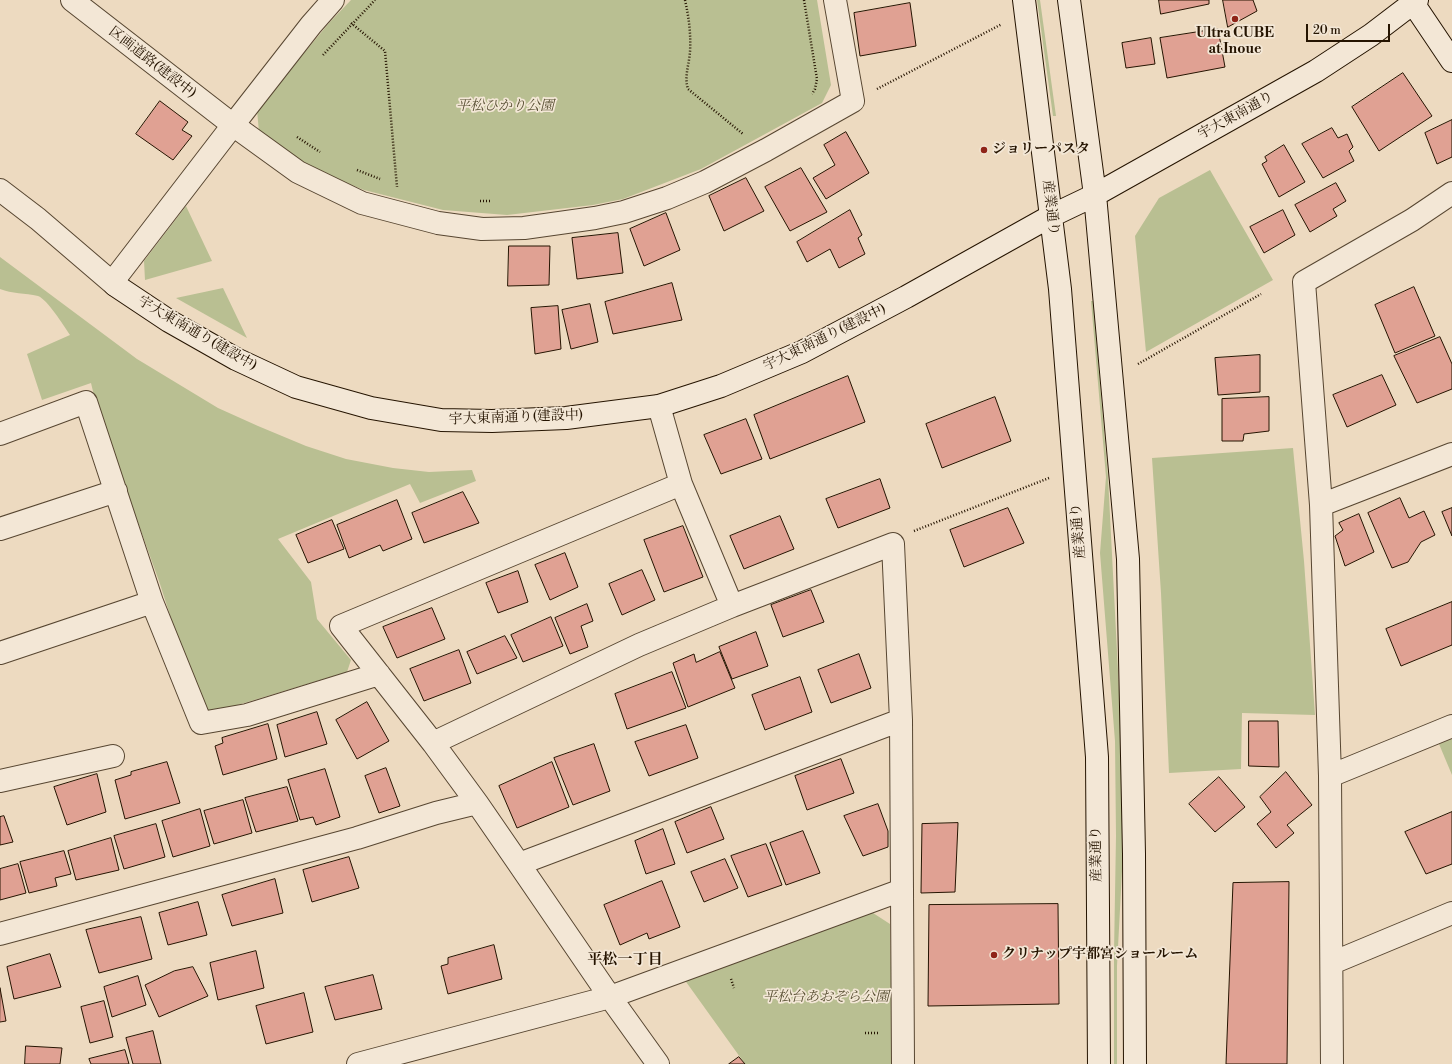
<!DOCTYPE html>
<meta charset="utf-8">
<style>
body{margin:0}
#map{position:relative;width:1452px;height:1064px;overflow:hidden;background:#eddac0;font-family:"Libre Bodoni",serif}
canvas{display:block}
.scale{position:absolute;left:1306px;top:24px;width:84px;height:18px;box-sizing:border-box;border:2px solid #251401;border-top:0;padding-left:5px;font-size:12px;line-height:14px;white-space:nowrap;color:#251401;-webkit-text-stroke:3px #f3e7d6;paint-order:stroke}
</style>
<div id="map">
<canvas width="1452" height="1064"></canvas>
<div class="scale">20 m</div>
</div>
<script>
const context = document.querySelector('canvas').getContext('2d');
context.lineJoin = 'round';
function paint(path, color) {
  context.fillStyle = color;
  context.fill(path, 'evenodd');
}
function strokePath(path, color, width, dash) {
  context.strokeStyle = color;
  context.lineWidth = width;
  context.lineCap = dash ? 'butt' : 'round';
  context.setLineDash(dash || []);
  context.stroke(path);
}
function label(font, color, halo, rows, align = 'center') {
  context.font = font + ' "Libre Bodoni","Noto Serif JP",serif';
  context.lineWidth = 3.5;
  context.setLineDash([]);
  context.textBaseline = 'middle';
  context.strokeStyle = halo;
  context.fillStyle = color;
  for (const [text, x, y, turn = 0] of rows) {
    context.save();
    context.translate(x, y);
    context.rotate((+turn || 0) * Math.PI / 180);
    context.textAlign = isNaN(turn) ? turn : align;
    if (halo) context.strokeText(text, 0, 0);
    context.fillText(text, 0, 0);
    context.restore();
  }
}
const green = new Path2D(`
 M351,0h466l14,85 -9,18 -121,66 -78,30 -30,6 -86,10 -64,-5 -79,-20 -43,-17 -28,-17 -34,-24 -2,-22 72,-87z
 M1037,0h3l16,116h-3z
 M1210,170l63,110 -127,72 -11,-116 24,-38z
 M186,206l26,55 -67,19 -1,-19z
 M0,257l137,102 81,49 40,18 48,20 40,13 47,9 36,4 43,-2 4,11 -56,22 -10,-19 -132,55 33,43 6,37 34,41 -4,12 -136,41 -13,-10 -38,-119 -63,-176 -6,-25 -49,17 -15,-46 43,-19c-6,-9 -23,-36 -32,-39 -13,-3 -26,-2 -38,-7z
 M223,288l24,50 -71,-40z
 M1091,301h2l15,176 15,291 1,65 -7,133v98h-3v-111l2,-117 -1,-95 -15,-188 6,-76z
 M1293,448l11,113 11,154 -73,-2 -1,56 -72,4 -8,-180 -9,-135z
 M1452,738v37l-13,-31z
 M870,911l20,13 3,140h-148l-61,-85z`);
const building = new Path2D(`
 M1159,0h50v4l-48,10z
 M1223,0h30l4,11 -29,16z
 M910,3l6,43 -56,10 -6,-43z
 M1218,29l7,38 -58,11 -7,-40z
 M1151,38l4,26 -29,4 -4,-25z
 M1403,73l29,43 -53,35 -27,-44z
 M160,101l28,21 -6,8 10,6 -19,24 -37,-26z
 M1452,120v37l-15,7 -12,-31z
 M1332,128l6,10 9,-4 6,13 -4,4 5,10 -31,17 -21,-34z
 M846,132l23,41 -43,26 -13,-21 22,-13 -11,-20z
 M1284,145l21,37 -26,15 -17,-33 5,-3 -2,-4z
 M801,168l26,44 -37,19 -25,-44z
 M746,178l18,33 -40,20 -15,-35z
 M1336,183l10,18 -13,8 4,7 -27,16 -15,-27z
 M850,210l12,25 -4,3 7,16 -26,14 -9,-19 -23,13 -10,-20z
 M1283,210l12,25 -31,18 -14,-26z
 M666,213l14,37 -36,16 -14,-37z
 M618,233l5,40 -46,6 -5,-41z
 M509,246h41l-1,39 -41,1z
 M672,283l10,37 -69,14 -8,-32z
 M1414,287l21,49 -40,17 -20,-48z
 M590,304l8,38 -27,7 -9,-39z
 M558,306l3,43 -26,5 -4,-46z
 M1440,337l12,27v25l-35,14 -23,-47z
 M1260,355v37l-42,3 -3,-37z
 M1382,375l14,30 -49,22 -14,-32z
 M848,376l17,46 -95,37 -16,-44z
 M995,397l16,44 -69,27 -16,-44z
 M1269,397v34l-25,3 -1,7h-21v-42z
 M746,419l16,40 -41,15 -17,-39z
 M880,479l10,29 -52,20 -12,-29z
 M463,492l16,31 -55,20 -12,-30z
 M1400,498l9,20 15,-7 11,24 -14,7 -13,20 -16,6 -24,-55z
 M397,500l15,39 -29,12 -3,-6 -31,13 -12,-33z
 M1008,508l16,35 -60,24 -14,-37z
 M1452,508v28l-10,-24z
 M1359,514l15,38 -29,14 -10,-30 8,-6 -4,-7z
 M780,516l14,33 -50,20 -14,-33z
 M332,520l12,29 -36,14 -12,-28z
 M683,526l20,51 -39,15 -20,-52z
 M565,553l13,34 -28,13 -15,-35z
 M642,570l13,30 -33,15 -13,-31z
 M518,571l10,31 -30,11 -12,-30z
 M811,590l13,32 -41,15 -12,-32z
 M1452,602v43l-51,21 -15,-37z
 M587,604l6,17 -12,5 7,21 -18,7 -15,-36z
 M432,608l13,31 -48,19 -14,-31z
 M551,617l12,29 -40,16 -12,-27z
 M756,632l12,34 -36,13 -13,-32z
 M505,636l12,22 -40,16 -10,-22z
 M459,650l12,33 -47,18 -14,-32z
 M720,652l15,36 -47,19 -15,-44 21,-9 2,8z
 M859,654l12,34 -40,15 -13,-33z
 M672,672l14,36 -59,21 -12,-35z
 M800,677l12,35 -47,18 -13,-35z
 M367,702l22,39 -32,18 -21,-39z
 M317,712l10,32 -42,13 -8,-32z
 M1249,721h29l1,46 -30,-1z
 M268,724l9,35 -54,16 -8,-29 8,-3 -1,-5z
 M686,725l12,33 -49,18 -14,-34z
 M594,744l16,47 -37,14 -19,-47z
 M841,759l13,34 -47,17 -12,-34z
 M167,762l13,41 -55,16 -10,-39 16,-5v-3z
 M552,762l17,45 -52,21 -18,-42z
 M386,768l14,38 -21,7 -14,-37z
 M325,769l15,48 -24,8 -3,-8 -13,3 -12,-40z
 M1286,772l26,33 -25,20 7,8 -18,15 -19,-24 14,-12 -11,-15z
 M97,774l9,38 -39,13 -13,-38z
 M1219,777l26,30 -30,25 -26,-28z
 M287,787l11,34 -42,11 -11,-34z
 M243,800l9,33 -38,11 -10,-33z
 M878,804l10,27v16l-25,9 -19,-40z
 M711,807l13,32 -37,14 -12,-31z
 M200,809l10,37 -37,11 -11,-36z
 M1452,812v52l-26,10 -21,-42z
 M4,816l9,26 -13,3v-28z
 M958,823l-3,69 -34,1 1,-69z
 M156,824l9,33 -41,12 -10,-33z
 M663,829l12,35 -29,10 -11,-33z
 M803,831l17,42 -34,12 -16,-42z
 M111,838l8,32 -43,10 -8,-29z
 M766,844l16,41 -34,12 -17,-41z
 M64,851l7,23 -16,4 2,8 -28,7 -9,-31z
 M349,857l10,31 -47,14 -9,-32z
 M725,859l13,29 -34,14 -13,-30z
 M18,864l8,29 -26,7v-31z
 M275,879l8,34 -51,13 -10,-31z
 M662,881l18,46 -31,12 -2,-6 -27,12 -16,-40z
 M1289,882l-2,182h-61l7,-181z
 M198,902l9,33 -39,10 -9,-32z
 M1058,904l1,100 -131,2 1,-101z
 M141,917l11,42 -53,14 -13,-43z
 M494,945l8,34 -54,15 -7,-28 7,-2v-6z
 M256,951l8,37 -46,12 -8,-37z
 M50,954l11,33 -47,12 -7,-32z
 M193,967l15,29 -49,21 -14,-32 29,-14z
 M373,975l9,34 -47,11 -10,-33z
 M138,976l8,29 -34,12 -8,-30z
 M0,988l6,33 -6,1z
 M304,993l9,39 -47,12 -10,-38z
 M104,1001l9,36 -23,6 -9,-36z
 M153,1031l8,33h-28l-7,-26z
 M26,1046l36,2 -2,16h-35z
 M125,1050l4,14h-38l-2,-5z
 M739,1057l6,7h-16z`);
const path = new Path2D(`
 M685,0c4,18 6,34 5,52 -1,13 -6,25 -2,37l55,45
 M804,0l13,79 -2,10 -3,5
 M351,23l34,28 12,136
 M323,55l52,-55
 M877,89l125,-65
 M297,137l23,15
 M357,170l23,9
 M480,201h11
 M1138,364l123,-70
 M914,531l135,-53
 M731,979l3,9
 M865,1033h13`);
const street = new Path2D(`
 M333,0l-22,25 -78,100 65,47 64,31 76,20 44,6 42,-1 71,-10 29,-6 43,-14 38,-16 61,-32 87,-49 -18,-101
 M0,190l38,29 77,66 2,-9 116,-151 -161,-125
 M659,406l22,78 51,122 161,-62 8,176 2,344
 M0,434l86,-32 66,200 -152,51
 M1321,505l131,-51
 M0,529l116,-38
 M152,602l49,121 46,-8 132,-41
 M433,743l-92,-117 340,-142
 M1330,776l122,-50
 M0,781l113,-25
 M477,803l42,61
 M0,934l357,-96 79,-25 41,-10 -44,-60 206,-98 93,-39
 M1332,963l120,-50
 M358,1064l252,-67 292,-107
 M658,1064l-48,-67 -91,-133 382,-144
 M1332,1064l-2,-288 -9,-271 -17,-223 108,-62 40,-27`);
const secondary = new Path2D(`
 M1024,0l36,289 37,468 2,307
 M1069,0l26,195 33,364 6,295 1,210
 M1413,3l39,58
 M115,285l54,36 67,38 60,28 75,21 70,12 51,1 74,-3 93,-12 62,-20 81,-34 104,-55 145,-81 44,-21 221,-124 55,-36 46,-35`);
const markers = [
 [1235,19,4,"#8f2418"],
 [984,150,4,"#8f2418"],
 [994,955,4,"#8f2418"]
];
const poiNames = [
 ["Ultra CUBE",1235,34,"center"],
 ["at Inoue",1235,50,"center"],
 ["ジョリーパスタ",992,150],
 ["クリナップ宇都宮ショールーム",1002,955]
];
const streetNames = [
 ["区画道路(建設中)",152,63,38],
 ["宇大東南通り",1236,116,-29],
 ["産業通り",1050,208,83],
 ["宇大東南通り(建設中)",197,334,30],
 ["宇大東南通り(建設中)",825,338,-26],
 ["宇大東南通り(建設中)",516,418,-2],
 ["産業通り",1079,531,-95],
 ["産業通り",1097,854,-91]
];
const parkNames = [
 ["平松ひかり公園",505,107],
 ["平松台あおぞら公園",826,998]
];
const neighbourhoodNames = [
 ["平松一丁目",625,960]
];
paint(green, '#b9bf92');
paint(building, '#e0a193');
strokePath(building, '#251401', 1);
strokePath(street, '#574631', 24);
strokePath(secondary, '#251401', 24);
strokePath(path, '#251401', 2.5, [1, 2]);
strokePath(street, '#f3e7d6', 22);
strokePath(secondary, '#f3e7d6', 22);
for (const [x, y, r, color] of markers) {
  const dot = new Path2D();
  dot.arc(x, y, r, 0, 2 * Math.PI);
  context.fillStyle = color;
  context.fill(dot);
  strokePath(dot, '#f3e7d6', 1.5);
}
label('bold 14px', '#251401', '#f3e7d6', poiNames, 'left');
label('14px', '#251401', '#f3e7d6', streetNames);
label('italic 14px', '#595034', '#f3e7d6', parkNames);
label('bold 15px', '#251401', '#f3e7d6', neighbourhoodNames);
</script>
